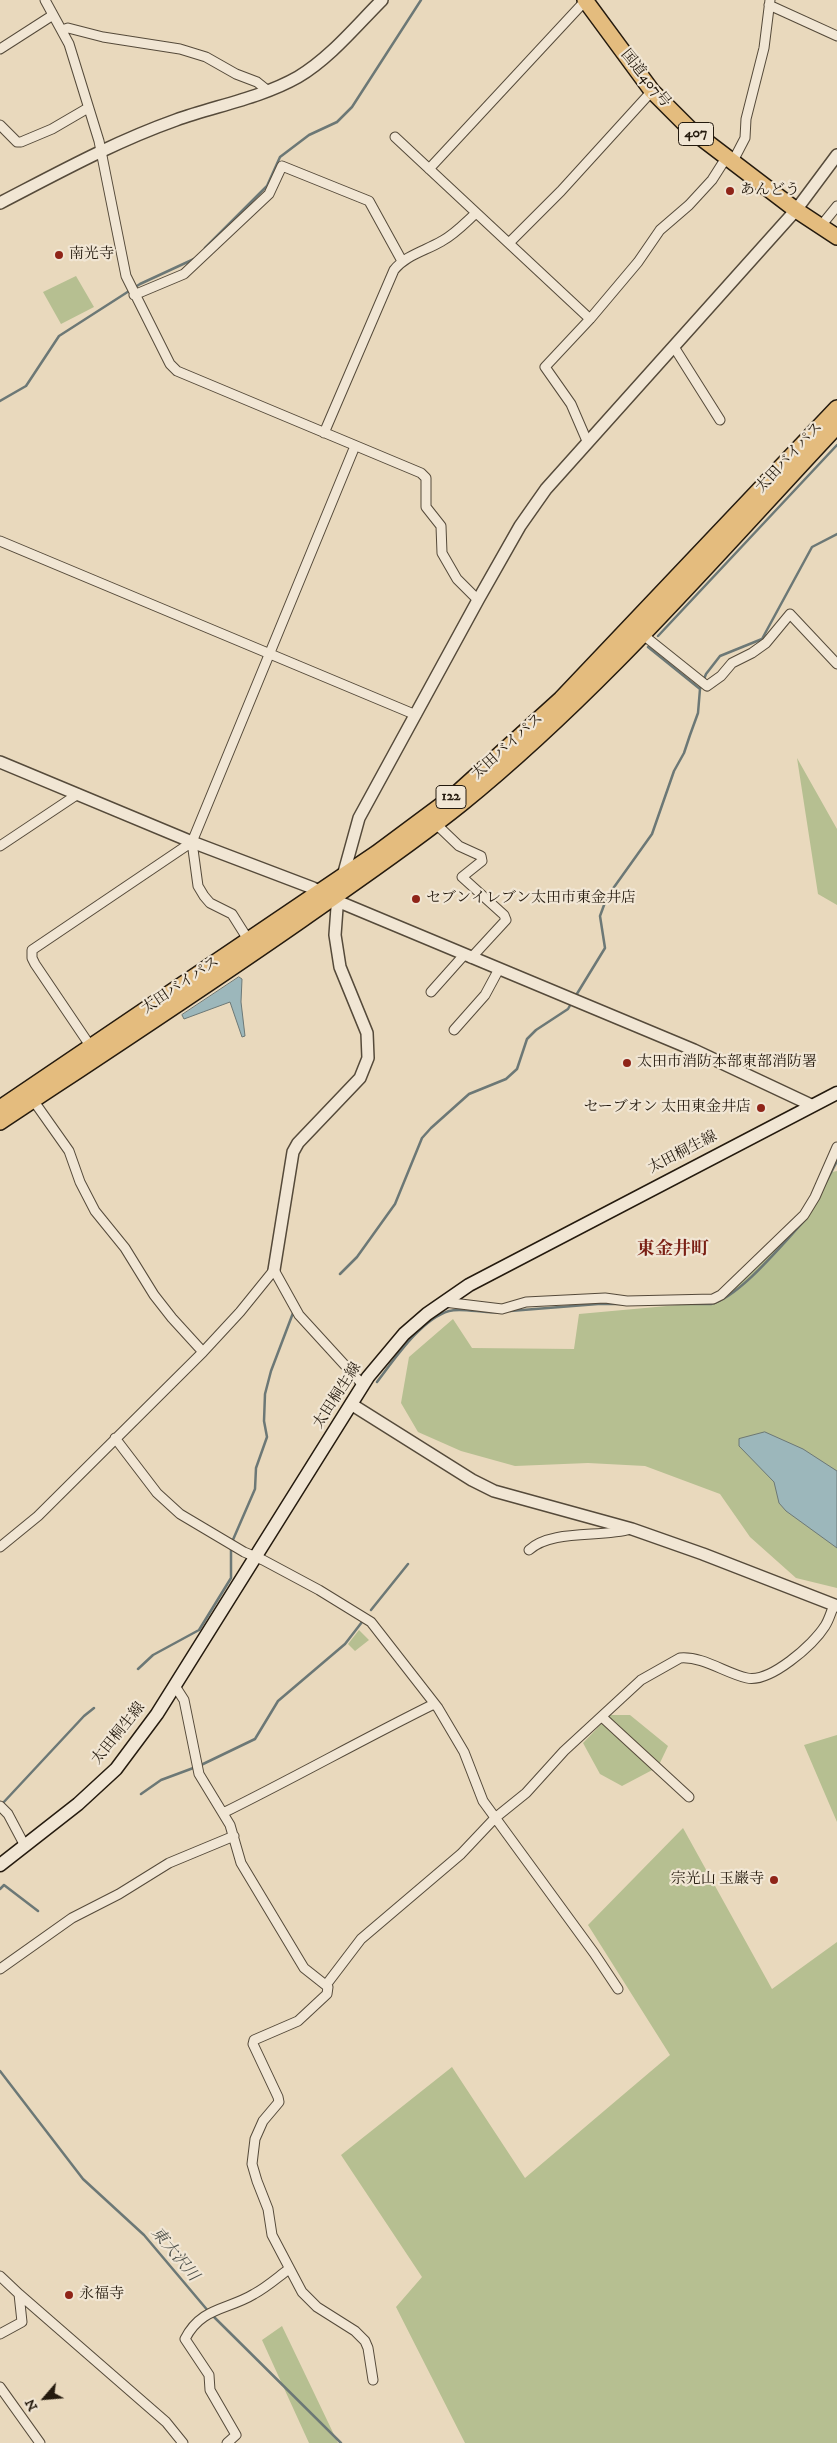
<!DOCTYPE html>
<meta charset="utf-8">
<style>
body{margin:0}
#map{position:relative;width:837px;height:2443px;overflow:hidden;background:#e9d9bd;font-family:"IM FELL DW Pica",serif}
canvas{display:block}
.north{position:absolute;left:20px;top:2373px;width:50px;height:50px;-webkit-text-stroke:4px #f1e6d4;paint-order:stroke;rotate:243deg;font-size:14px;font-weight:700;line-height:20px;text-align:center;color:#241a0e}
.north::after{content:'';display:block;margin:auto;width:18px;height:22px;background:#241a0e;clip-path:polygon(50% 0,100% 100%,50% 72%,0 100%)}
</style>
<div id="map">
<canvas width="837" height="2443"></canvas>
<div class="north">N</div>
</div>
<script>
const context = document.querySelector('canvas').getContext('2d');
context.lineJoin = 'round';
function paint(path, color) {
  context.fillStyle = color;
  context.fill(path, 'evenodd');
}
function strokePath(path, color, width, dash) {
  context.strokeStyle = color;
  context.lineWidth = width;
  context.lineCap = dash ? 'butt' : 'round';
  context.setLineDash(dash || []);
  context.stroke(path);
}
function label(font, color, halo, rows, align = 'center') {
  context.font = font + ' "IM FELL DW Pica","Noto Serif JP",serif';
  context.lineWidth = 4.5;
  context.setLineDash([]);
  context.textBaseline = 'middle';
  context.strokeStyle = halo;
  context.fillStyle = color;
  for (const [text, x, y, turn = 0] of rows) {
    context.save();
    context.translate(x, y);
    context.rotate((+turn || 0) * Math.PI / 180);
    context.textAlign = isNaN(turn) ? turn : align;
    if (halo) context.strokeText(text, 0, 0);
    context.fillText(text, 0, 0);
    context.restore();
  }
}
const green = new Path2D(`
 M76,276l18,31 -33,17 -18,-32z
 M797,758l40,71v76l-19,-11z
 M837,1171v417l-41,-10 -46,-41 -30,-43 -75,-28 -57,-3 -73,3 -54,-15 -43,-19 -17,-29 8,-46 44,-38 19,29 102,1 5,-35 143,-13 85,-83 25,-46z
 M359,1630l10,10 -14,11 -7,-7z
 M610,1715h20l38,31 -10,21 -36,19 -22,-12 -17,-31z
 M837,1735v87l-33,-77z
 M683,1828l89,161 65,-47v501h-372l-69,-136 26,-30 -81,-122 111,-88 73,111 145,-123 -82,-130z
 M282,2326l56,117h-29l-47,-103z`);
const water = new Path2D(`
 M239,977l3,2 -1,23 4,34 -3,1 -12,-35 -46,17 -2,-4z
 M765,1432l38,17 34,22v77l-51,-37 -7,-8 -5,-21 -35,-36v-7z`);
const stream = new Path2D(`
 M205,248l62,-62 13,-29 29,-22 28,-13 15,-15 69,-107
 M0,401l26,-15 33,-50 81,-52 54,-25
 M658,636l179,-191
 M648,647l52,42
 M575,997l30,-49 -5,-32 7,-19 45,-63 22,-63 10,-18 6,-18 8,-22 2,-24 6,-15 14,-18 42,-17 50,-92 25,-13
 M824,1186l13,-25
 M340,1274l17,-17 38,-53 27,-66 9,-10 38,-34 37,-15 11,-10 10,-30 9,-9 32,-21 4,-7
 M510,1311l88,-7h113c29,-7 73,-62 95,-85
 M377,1382c17,-22 44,-63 72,-71 13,-4 36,3 51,1
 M232,1542l23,-53 1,-21 11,-31 -3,-16 1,-27 6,-23 22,-58
 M371,1610l37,-46
 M138,1669l15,-14 46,-25 32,-52v-31
 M201,1765l54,-26 23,-38 67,-57 17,-22
 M141,1794l20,-14 35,-13
 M2,1804l82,-88 10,-8
 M0,1889l4,-4 34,26
 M0,2071l83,108 61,56 65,77
 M213,2316l128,127`);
const minor = new Path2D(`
 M45,0l24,44 30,97 27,135 44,88 7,7 244,102 5,5v29l15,19 1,27 15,26 21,21
 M769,5l68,31
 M62,30l6,-2 35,9 77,12 26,8 30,17 21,8 10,8
 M0,49l53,-34
 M0,125l17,17h4l31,-13 36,-21
 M395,137l195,182
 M732,163l13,-25 1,-19 18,-71 6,-48
 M429,169l157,-169
 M820,227l17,-21
 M509,243l52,-52 91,-100
 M134,295l50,-21 85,-80 13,-28 87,35 33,60
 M674,347l46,73
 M324,433l70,-163c12,-15 31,-19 48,-29 13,-7 23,-18 34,-28
 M587,441l-16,-37 -26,-37 45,-48 48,-57 22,-32 29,-25 23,-25 14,-22
 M0,541l416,174
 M642,634l65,52 14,-10 11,-13 20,-10 14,-10 24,-29 47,50
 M435,823l24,23 22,10 1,5 -20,16 42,38 2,5 -35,38
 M0,846l78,-52
 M249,941l-17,-27 -22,-11 -6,-7 -6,-10 -6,-44 163,-396
 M431,992l33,-37
 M454,1030l31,-35 14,-26
 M91,1047l-56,-83 -3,-6v-8l160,-108
 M33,1100l36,51 11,31 15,29 30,37 29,47 18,23 31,34
 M444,1302l58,7 24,-7 79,-4 22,3 86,-2 8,-4 83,-80 11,-18 22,-50
 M115,1438l42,55 23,21 64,38 19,8 56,30 52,32 67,86 26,44 19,49 111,152 24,36
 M0,1547l38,-31 165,-164 37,-40 34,-42 25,45 64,70
 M529,1550c23,-21 72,-12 102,-21
 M175,1686l9,14 15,74 31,51 11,38 63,105 24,19 -1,7 -29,27 -44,19 -1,4 25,53 1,5 -16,19 -8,18 -3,25 5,17 11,28 4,26 30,57 15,15 38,24 10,10 3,7 5,32
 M602,1717l87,80
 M0,1806l8,8 17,32
 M223,1813c71,-35 140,-74 211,-109
 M0,1969l72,-51 47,-24 50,-31 65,-27
 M326,1985l35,-46 100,-85 34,-36 31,-25 38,-42 77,-71 39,-22c23,-2 45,15 67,20 23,5 66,-33 78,-52 4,-6 6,-14 9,-21
 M0,2276l19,18 3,28 -22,12
 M19,2294l147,128 17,21
 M0,2387l40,56
 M227,2443l9,-8 -26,-45 -1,-15 -24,-36c16,-32 43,-29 69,-45 13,-7 24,-17 35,-25`);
const tertiary = new Path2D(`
 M0,203c58,-30 114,-61 176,-83 39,-14 85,-22 122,-43 32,-19 58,-51 84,-77
 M0,762l192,80 121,46 24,13 357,149 115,54
 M274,1270l19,-118 5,-9 62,-65 8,-20 -1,-25 -27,-66 -5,-32 3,-41 21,-76 119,-218 42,-74 26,-37 250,-279 41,-55
 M351,1404l121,76 22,11 138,38 71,25 134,52`);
const secondary = new Path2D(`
 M0,1865l78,-61 38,-35 41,-55 211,-337 36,-43 23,-20 42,-29 368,-192`);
const trunk = new Path2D(`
 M585,0l67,91 39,39 105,80 41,27
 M0,1108l377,-255 78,-58 106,-96 276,-291
 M0,1122c101,-67 202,-133 301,-202 54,-38 109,-75 160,-116 138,-112 255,-249 376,-378`);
const markers = [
 [730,191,5,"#8f2418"],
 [59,255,5,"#8f2418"],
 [416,899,5,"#8f2418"],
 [627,1063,5,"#8f2418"],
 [761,1108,5,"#8f2418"],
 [774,1880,5,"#8f2418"],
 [69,2295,5,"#8f2418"]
];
const shields = [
 [696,134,35],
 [451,797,30]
];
const shieldNames = [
 ["407",696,134],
 ["122",451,797]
];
const streetNames = [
 ["国道407号",645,79,51],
 ["太田バイパス",790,458,-47],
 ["太田バイパス",508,747,-42],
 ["太田バイパス",181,986,-34],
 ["太田桐生線",683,1153,-27],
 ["太田桐生線",338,1396,-57],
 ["太田桐生線",119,1734,-51]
];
const poiNames = [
 ["あんどう",740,191],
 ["南光寺",69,255],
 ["セブンイレブン太田市東金井店",426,899],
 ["太田市消防本部東部消防署",637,1063],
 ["セーブオン 太田東金井店",751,1108,"right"],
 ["宗光山 玉巌寺",764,1880,"right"],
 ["永福寺",79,2295]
];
const waterNames = [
 ["東大沢川",174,2255,50]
];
const quarterNames = [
 ["東金井町",673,1250]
];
paint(green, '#b6bf91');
paint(water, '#9cb7bb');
strokePath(water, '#6c7876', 1);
strokePath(stream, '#6c7876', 2.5);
strokePath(minor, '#554a3a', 11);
strokePath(tertiary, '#554a3a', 14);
strokePath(secondary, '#241a0e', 15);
strokePath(trunk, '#241a0e', 18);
strokePath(minor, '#f1e6d4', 9);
strokePath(tertiary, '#f1e6d4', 11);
strokePath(secondary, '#f1e6d4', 12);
strokePath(trunk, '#e4bc7e', 15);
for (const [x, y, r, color] of markers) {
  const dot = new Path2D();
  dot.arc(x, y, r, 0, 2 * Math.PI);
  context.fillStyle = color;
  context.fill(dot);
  strokePath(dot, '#f1e6d4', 2);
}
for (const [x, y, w] of shields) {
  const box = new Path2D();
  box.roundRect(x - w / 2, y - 11.5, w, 23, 4);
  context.fillStyle = '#f1e6d4';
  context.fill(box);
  strokePath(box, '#241a0e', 1);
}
label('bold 14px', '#241a0e', null, shieldNames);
label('15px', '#241a0e', '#f1e6d4', streetNames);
label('15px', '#241a0e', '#f1e6d4', poiNames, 'left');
label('italic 16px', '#4e514b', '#f1e6d4', waterNames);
label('bold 18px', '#7a1f14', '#f1e6d4', quarterNames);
</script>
